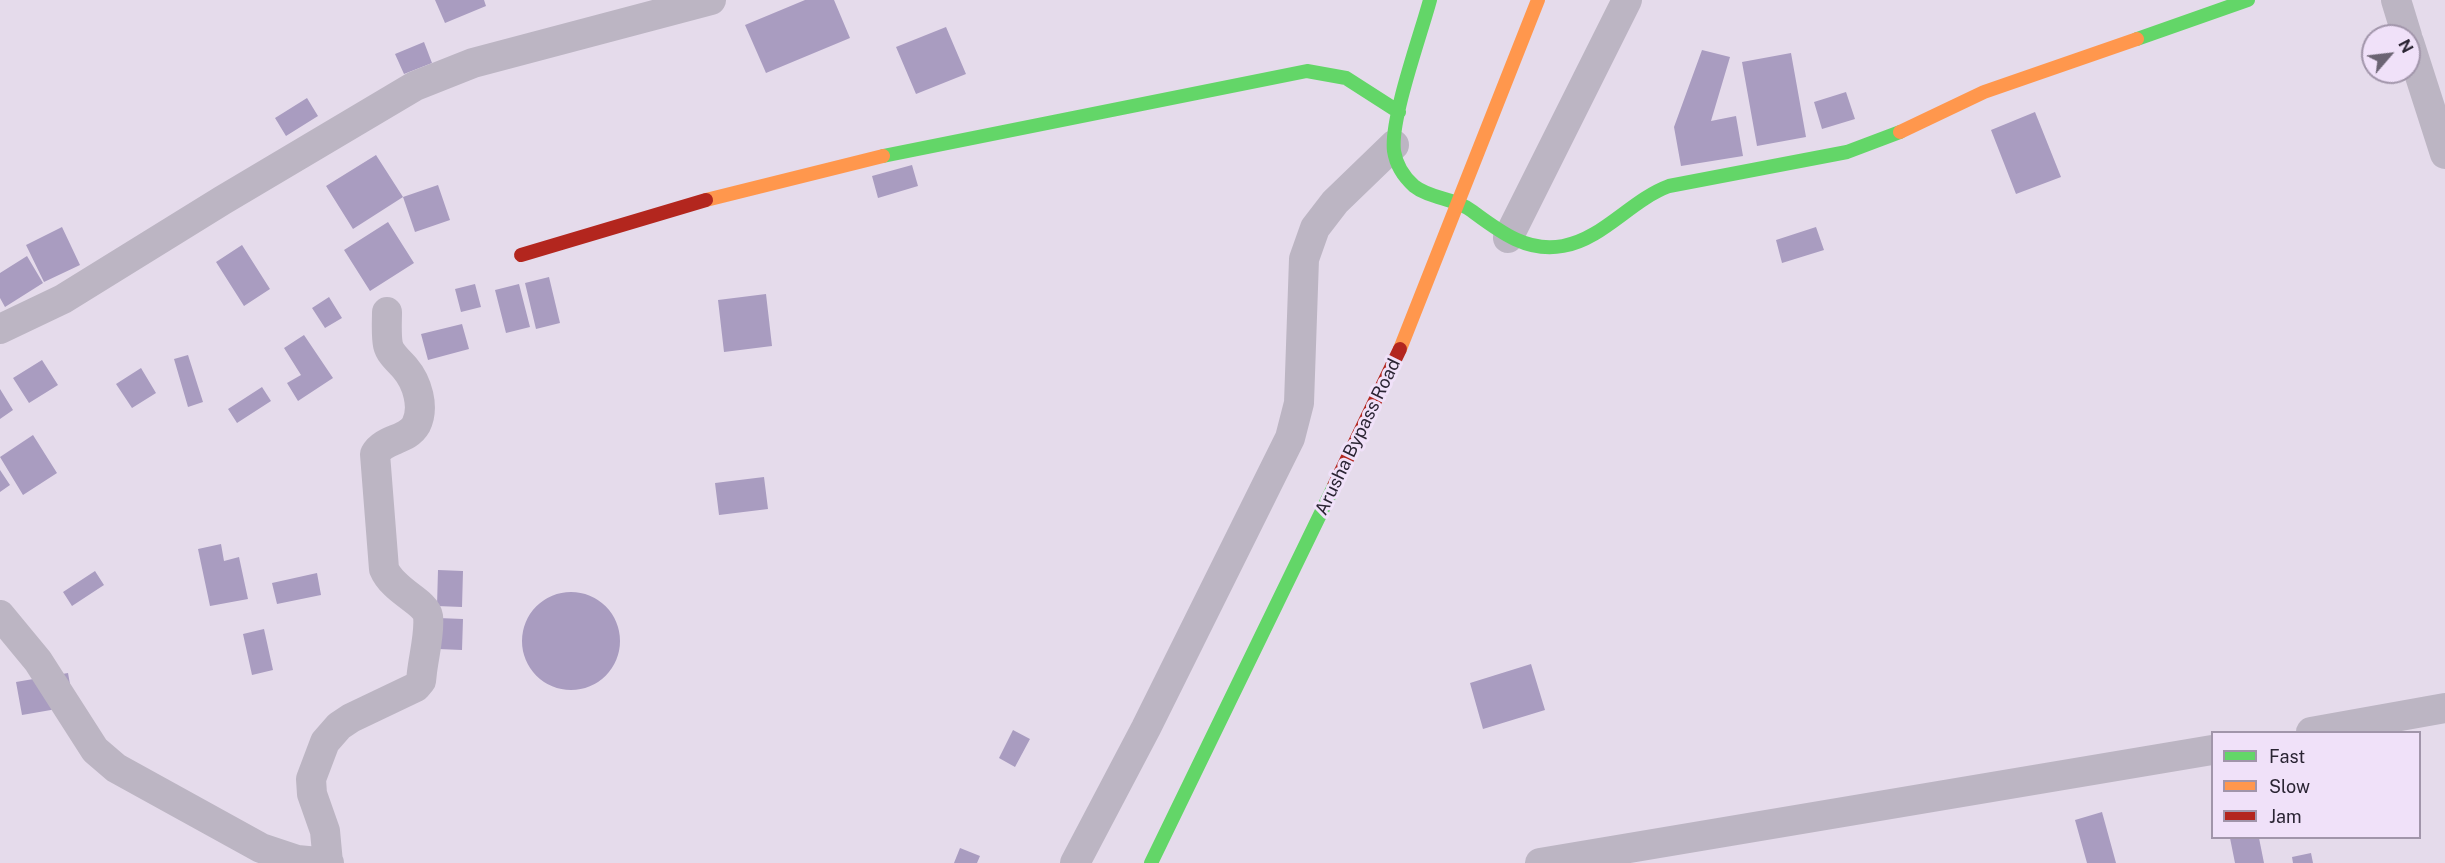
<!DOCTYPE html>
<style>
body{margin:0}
#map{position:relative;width:2445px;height:863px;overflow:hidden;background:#e5dbeb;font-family:"Public Sans",sans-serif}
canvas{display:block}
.legend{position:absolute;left:2211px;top:731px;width:210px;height:108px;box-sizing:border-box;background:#f0e1f9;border:2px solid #a195aa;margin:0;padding:8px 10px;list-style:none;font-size:18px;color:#2a2433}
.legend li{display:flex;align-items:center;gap:12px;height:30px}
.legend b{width:30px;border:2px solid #a195aa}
.north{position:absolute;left:2361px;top:24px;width:60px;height:60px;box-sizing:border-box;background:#f0e1f9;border:2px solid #a195aa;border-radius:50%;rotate:62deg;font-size:16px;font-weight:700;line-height:24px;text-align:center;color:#2a2433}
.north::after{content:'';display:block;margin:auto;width:21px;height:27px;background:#6b6473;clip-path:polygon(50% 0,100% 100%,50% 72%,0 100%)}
</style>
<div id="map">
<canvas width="2445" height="863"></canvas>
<ul class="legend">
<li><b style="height:8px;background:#63d668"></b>Fast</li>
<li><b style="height:8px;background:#ff974d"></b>Slow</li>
<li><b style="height:8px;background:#b3261e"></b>Jam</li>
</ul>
<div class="north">N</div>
</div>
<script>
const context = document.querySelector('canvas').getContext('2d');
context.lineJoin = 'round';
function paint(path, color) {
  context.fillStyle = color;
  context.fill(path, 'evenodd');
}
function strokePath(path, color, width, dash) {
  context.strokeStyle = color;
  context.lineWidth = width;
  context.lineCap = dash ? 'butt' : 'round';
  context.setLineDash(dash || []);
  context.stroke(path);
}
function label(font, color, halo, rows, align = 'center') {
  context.font = font + ' "Public Sans",sans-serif';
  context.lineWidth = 6;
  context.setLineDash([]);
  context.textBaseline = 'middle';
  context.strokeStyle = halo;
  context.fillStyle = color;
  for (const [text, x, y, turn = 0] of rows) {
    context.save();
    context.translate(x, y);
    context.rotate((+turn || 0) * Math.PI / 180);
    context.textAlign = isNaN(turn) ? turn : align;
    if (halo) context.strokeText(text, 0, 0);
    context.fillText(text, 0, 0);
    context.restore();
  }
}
const building = new Path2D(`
 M435,0h49l2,6 -41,17z
 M805,0h29l16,38 -84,35 -21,-48z
 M946,27l20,47 -50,20 -20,-47z
 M424,42l8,21 -28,11 -9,-20z
 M1702,50l28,7 -19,64 25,-5 7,40 -62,10 -7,-39z
 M1791,53l15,84 -49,9 -15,-84z
 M1846,92l9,27 -33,10 -8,-27z
 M307,98l11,18 -32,20 -11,-18z
 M2035,112l26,65 -45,17 -25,-64z
 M376,155l27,42 -50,32 -27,-43z
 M912,165l6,21 -40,12 -6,-22z
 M438,185l12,35 -35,12 -12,-35z
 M388,222l26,41 -44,28 -26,-41z
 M62,227l18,38 -36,17 -18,-37z
 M1816,227l8,23 -42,13 -6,-23z
 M242,245l28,44 -26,17 -28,-44z
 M27,256l16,27 -38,24 -5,-9v-25z
 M549,277l11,46 -24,6 -11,-46z
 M475,284l6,23 -20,5 -6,-23z
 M519,284l11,43 -24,6 -11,-43z
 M766,294l6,52 -48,6 -6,-52z
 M329,297l13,21 -17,10 -13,-20z
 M462,324l7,25 -41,11 -7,-26z
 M304,335l29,43 -35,23 -11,-18 14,-8 -17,-27z
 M188,355l15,47 -15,5 -14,-48z
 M42,360l16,25 -29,18 -16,-25z
 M141,368l15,25 -24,15 -16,-24z
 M262,387l9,14 -34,22 -9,-14z
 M0,389l13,21 -13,9z
 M33,435l24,38 -34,22 -23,-38z
 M0,470l10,15 -10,7z
 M764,477l4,32 -49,6 -4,-32z
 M221,544l3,17 15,-4 9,42 -38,7 -12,-57z
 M438,570l25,1 -1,36 -25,-1z
 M95,571l9,14 -32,21 -9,-14z
 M317,573l4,22 -44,9 -5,-21z
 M522 641a49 49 0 1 1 98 0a49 49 0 1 1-98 0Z
 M438,618l25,1 -1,31 -24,-1z
 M264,629l9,41 -21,5 -9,-41z
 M1531,664l14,46 -62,19 -13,-46z
 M68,673l6,33 -52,9 -6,-33z
 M1013,730l17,9 -15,28 -16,-9z
 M2102,812l14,51h-29l-12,-43z
 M2230,838h29l5,25h-29z
 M960,848l20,8 -3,7h-23z
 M2311,853l2,10h-20l-1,-6z`);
const street = new Path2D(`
 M2396,0l11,36
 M2409,42l36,112
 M1508,238l119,-238
 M0,329l63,-30 160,-99 192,-114 58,-23 238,-63
 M0,615l38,46 57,89 21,18 145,80 36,12 32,3
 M2311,732l134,-24
 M328,863l-3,-32 -13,-37 -1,-15 14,-37 14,-16 12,-8 65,-31 5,-6 1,-9c2,-17 8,-40 6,-56 -2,-14 -35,-25 -44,-47l-9,-115c9,-16 32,-13 41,-29 9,-18 1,-43 -11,-57 -6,-7 -15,-14 -17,-23 -2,-10 -1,-23 -1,-33
 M1075,863l71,-135 144,-290 9,-35 5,-144 11,-31 20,-26 59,-57
 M1540,863l672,-113`);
const fast = new Path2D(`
 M1430,0c-9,34 -40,119 -36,151 2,13 10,26 20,35 16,13 41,12 58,25 27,20 55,42 91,35 40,-7 68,-46 106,-60l178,-34 53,-20
 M2137,39l111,-39
 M883,156l424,-85 39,7 53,34
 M1151,863l183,-377`);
const slow = new Path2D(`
 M1900,132l84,-40 153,-53
 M706,200l177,-44
 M1400,349l138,-349`);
const jam = new Path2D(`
 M521,255l185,-55
 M1334,486l66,-137`);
const streetNames = [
 ["Arusha Bypass Road",1358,437,-64]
];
paint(building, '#a99cc0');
strokePath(street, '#bcb5c3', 30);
strokePath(fast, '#63d668', 14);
strokePath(slow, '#ff974d', 14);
strokePath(jam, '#b3261e', 14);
label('18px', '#2a2433', '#f0e1f9', streetNames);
</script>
